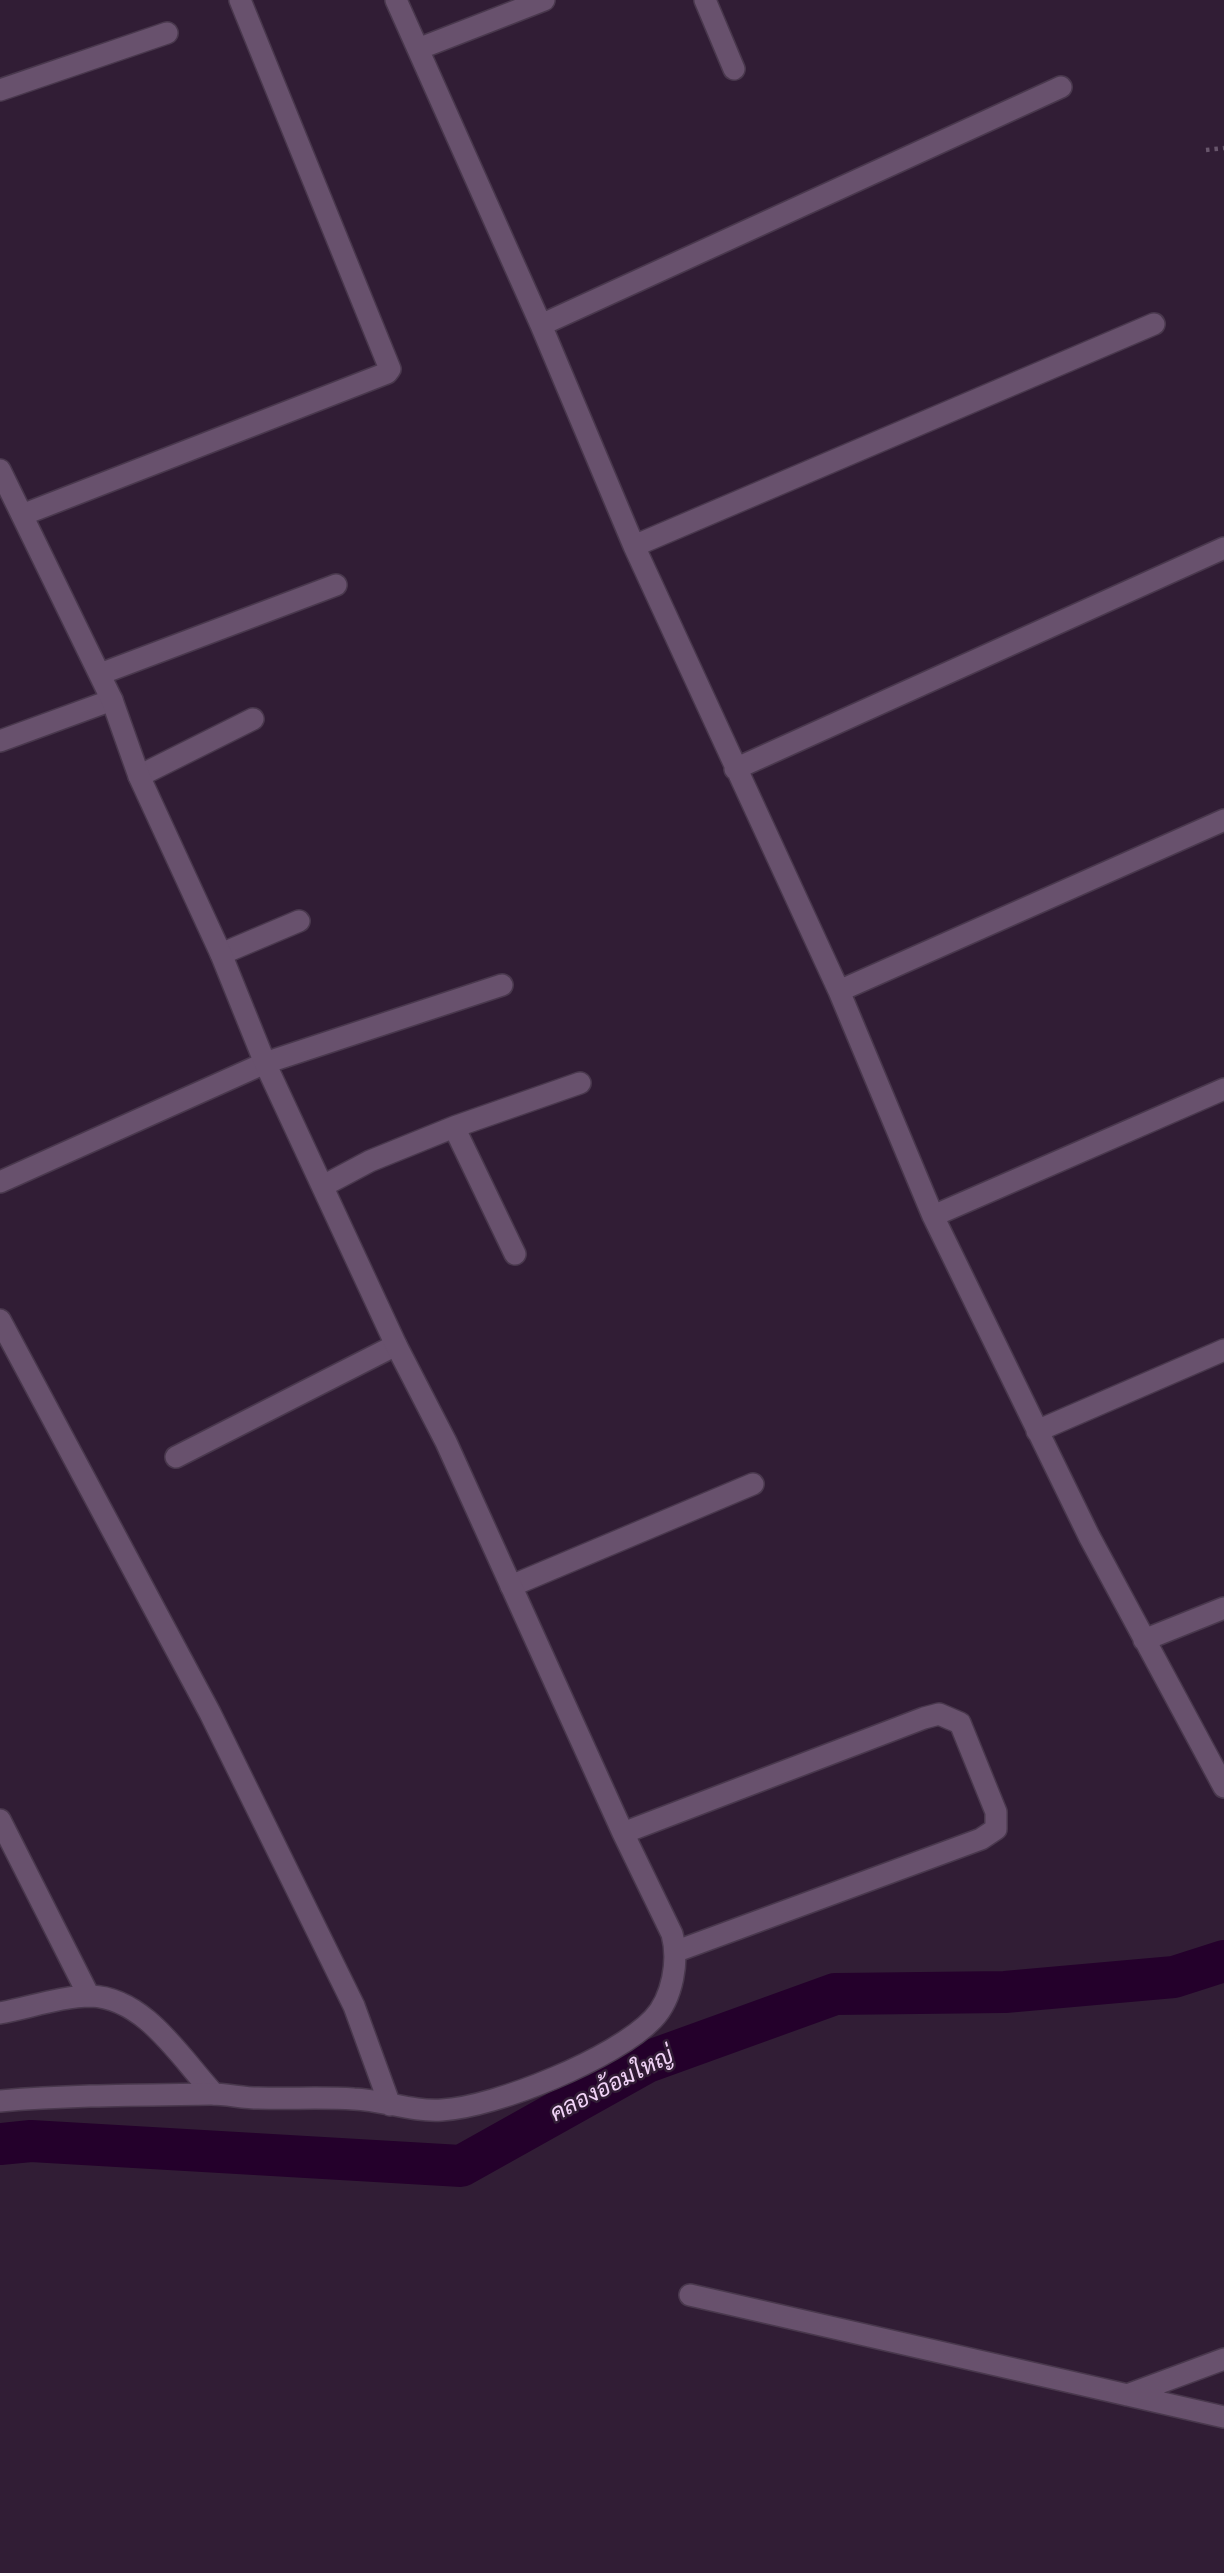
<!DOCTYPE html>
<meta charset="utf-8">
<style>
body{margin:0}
canvas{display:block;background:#311d35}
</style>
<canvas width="1224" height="2573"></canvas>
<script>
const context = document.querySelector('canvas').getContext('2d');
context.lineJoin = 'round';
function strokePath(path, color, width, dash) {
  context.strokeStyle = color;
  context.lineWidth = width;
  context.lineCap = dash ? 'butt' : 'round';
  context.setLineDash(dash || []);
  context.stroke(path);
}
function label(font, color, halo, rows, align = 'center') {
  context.font = font + ' "Work Sans",Sarabun,sans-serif';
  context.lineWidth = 5;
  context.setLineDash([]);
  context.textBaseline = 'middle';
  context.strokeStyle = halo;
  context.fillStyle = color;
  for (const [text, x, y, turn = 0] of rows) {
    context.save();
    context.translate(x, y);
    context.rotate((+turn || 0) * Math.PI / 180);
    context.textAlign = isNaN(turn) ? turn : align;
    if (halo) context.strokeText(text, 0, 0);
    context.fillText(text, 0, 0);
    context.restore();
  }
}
const canal = new Path2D(`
 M0,2144l31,-3 430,25 186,-104 188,-68 170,-2 169,-15 50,-16`);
const path = new Path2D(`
 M1206,150l18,-2`);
const service = new Path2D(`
 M0,741l112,-41
 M139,776l114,-57
 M221,954l78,-33
 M0,1182l265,-119
 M176,1457l220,-112
 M511,1586l242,-102
 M0,1820l89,176
 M0,2013c28,-5 62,-17 91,-17 54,2 89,61 123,98
 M690,2295l534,122
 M1127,2395l97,-36`);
const minor = new Path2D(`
 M396,0l145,325 93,221 205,445 94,225 156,320 135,251
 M705,0l29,69
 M418,49l126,-49
 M0,90l167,-57
 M541,325l520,-238
 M0,470l112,230 27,76 82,178 44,109 131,282 50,97 177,391 49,101c7,26 1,64 -19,85 -37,39 -157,88 -211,91 -31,2 -58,-10 -88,-11 -32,-2 -64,0 -96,-1 -15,0 -31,-4 -47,-4 -70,1 -141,1 -211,7
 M22,515l365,-142 3,-4 -150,-369
 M634,546l520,-222
 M100,674l236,-89
 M735,769l489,-221
 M839,991l385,-171
 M265,1063l237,-78
 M454,1127l126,-44
 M323,1186l47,-25 84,-34 61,127
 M933,1216l291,-127
 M0,1320l210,393 144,293 36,99
 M1037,1431l187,-81
 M1144,1640l80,-32
 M623,1833l301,-115 15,-4 21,9 36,89v17l-15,10 -304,112`);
const waterNames = [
 ["คลองอ้อมใหญ่",612,2085,-27]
];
strokePath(canal, '#24002b', 42);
strokePath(service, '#49384d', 24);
strokePath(minor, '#49384d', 24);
strokePath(path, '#68566c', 4.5, [3.5, 5]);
strokePath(service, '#68516d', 21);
strokePath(minor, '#68516d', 21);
label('italic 23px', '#f2d4f8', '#311d35', waterNames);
</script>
